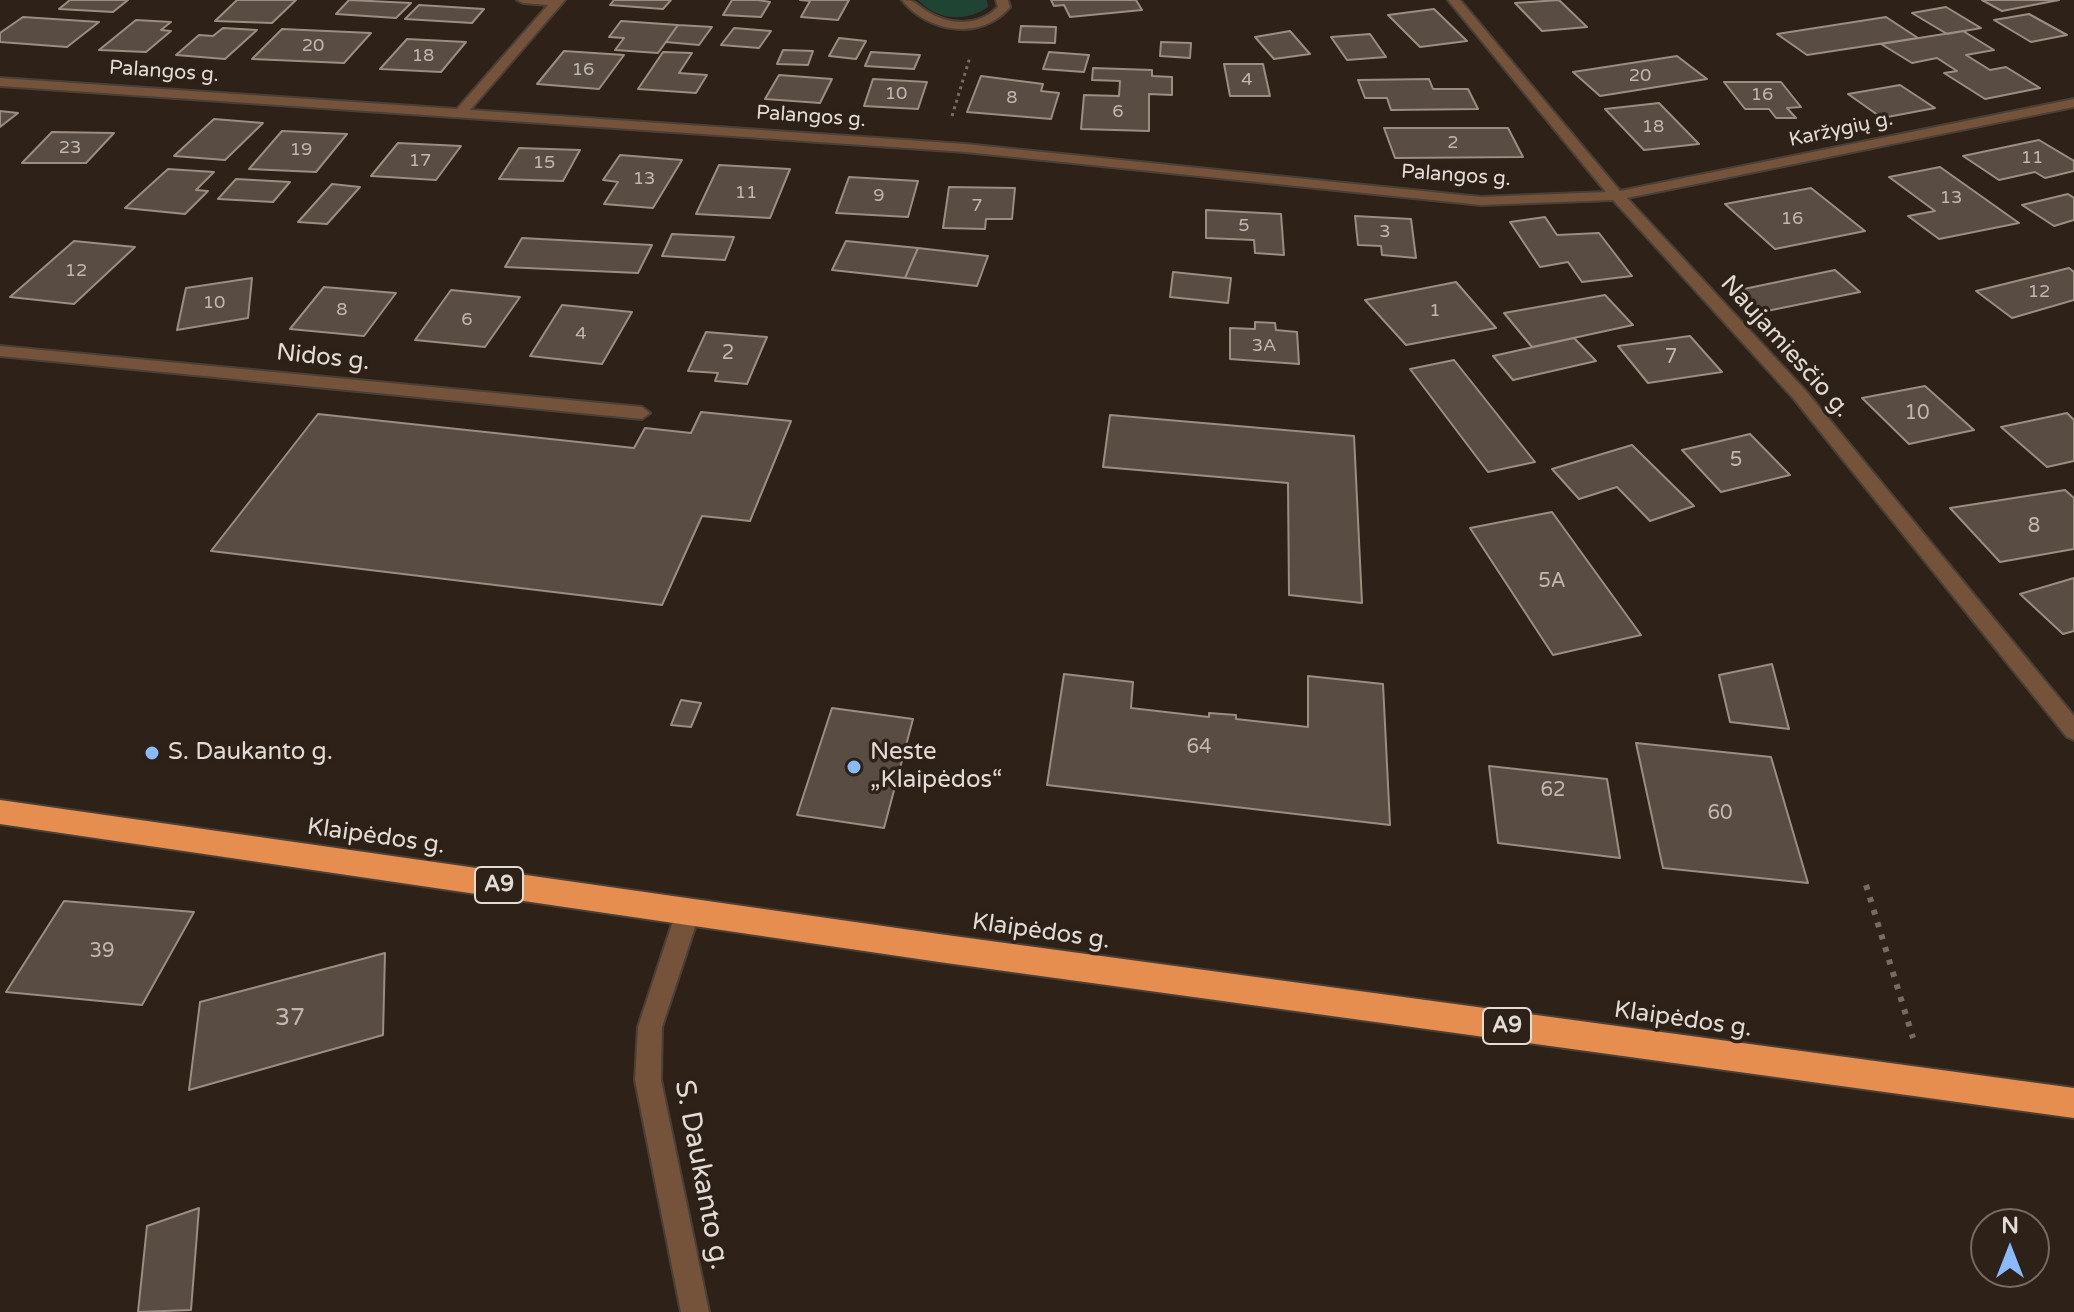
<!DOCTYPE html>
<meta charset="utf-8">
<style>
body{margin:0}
#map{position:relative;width:2074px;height:1312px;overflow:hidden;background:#2d2118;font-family:"Varela Round",sans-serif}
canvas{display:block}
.north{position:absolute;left:1970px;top:1208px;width:80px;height:80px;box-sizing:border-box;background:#2d2118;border:2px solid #766b64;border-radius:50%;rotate:0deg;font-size:22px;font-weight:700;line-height:32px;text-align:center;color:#e3dbd5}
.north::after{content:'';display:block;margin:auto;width:28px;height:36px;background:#89bafc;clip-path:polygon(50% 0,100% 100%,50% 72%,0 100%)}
</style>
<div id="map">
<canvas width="2074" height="1312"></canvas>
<div class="north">N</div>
</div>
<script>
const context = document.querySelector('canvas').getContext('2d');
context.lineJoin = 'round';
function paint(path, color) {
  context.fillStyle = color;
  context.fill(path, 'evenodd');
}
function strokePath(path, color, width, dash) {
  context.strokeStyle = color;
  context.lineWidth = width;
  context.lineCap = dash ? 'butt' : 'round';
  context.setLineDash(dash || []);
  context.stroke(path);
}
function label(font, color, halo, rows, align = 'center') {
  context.font = font + ' "Varela Round",sans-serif';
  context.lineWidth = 7;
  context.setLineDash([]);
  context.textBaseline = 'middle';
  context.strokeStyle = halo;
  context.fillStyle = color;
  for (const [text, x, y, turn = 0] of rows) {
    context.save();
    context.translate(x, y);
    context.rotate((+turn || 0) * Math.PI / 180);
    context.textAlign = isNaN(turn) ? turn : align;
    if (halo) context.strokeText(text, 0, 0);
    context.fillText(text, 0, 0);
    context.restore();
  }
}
const green = new Path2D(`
 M918,0h69l1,7c-23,16 -51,13 -70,-7z`);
const building = new Path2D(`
 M70,0h58l-15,12 -54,-3z
 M237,0h59l-24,23 -57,-2z
 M349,0l62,3 -15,15 -60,-4z
 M614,0h57l-8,9 -53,-4z
 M732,0h26l12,2 -9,15 -38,-2z
 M800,0h49l-11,20 -37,-3 9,-16z
 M1051,0h85l6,10 -72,7 -6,-12 -10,1z
 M1559,0l28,27 -45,4 -27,-28z
 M1982,0h77l-57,11z
 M419,5l65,4 -12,14 -67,-4z
 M1946,7l35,21 -34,6 -35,-21z
 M1434,9l33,32 -47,6 -32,-32z
 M2029,14l38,21 -36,7 -37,-22z
 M23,17l76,5 -32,25 -67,-5v-9z
 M1886,17l32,21 -111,17 -30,-21z
 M136,20l35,2 -10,8 10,1 -25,21 -47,-2z
 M621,21l57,4 -20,28 -43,-3 9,-12 -15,-1z
 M678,25l34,2 -13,18 -33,-3z
 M1021,26l35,1 -1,16 -36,-1z
 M223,28l34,2 -32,29 -49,-4 23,-20 14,1z
 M734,28l37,3 -12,17 -38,-3z
 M282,29l89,4 -27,30 -92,-4z
 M1290,31l20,23 -36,5 -19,-22z
 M1963,31l31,19 -28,5 24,15 16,-3 34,21 -55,11 -41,-26 13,-2 -20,-13 -25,5 -31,-19z
 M1370,34l16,23 -39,3 -16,-23z
 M839,38l27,3 -10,18 -27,-3z
 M407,39l59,3 -25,30 -61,-3z
 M1161,42l30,1 -1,15 -30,-2z
 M783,50l30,1 -5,14 -31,-1z
 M564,51l60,4 -25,34 -62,-5z
 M663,52l29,1 -13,20 28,2 -11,18 -58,-4z
 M871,52l49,3 -6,14 -49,-3z
 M1049,52l40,3 -5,17 -41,-3z
 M1677,56l30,23 -107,17 -27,-24z
 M1224,64h39l7,32h-40z
 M1093,68l59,2v6l20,1v18l-23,-1v37l-68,-2 3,-34 35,1 1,-15 -28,-1z
 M779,75l53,4 -12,24 -55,-4z
 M981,76l62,8 -2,7 18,2 -8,26 -84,-7z
 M873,79l54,3 -9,27 -54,-3z
 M1429,79l4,10h35l10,20 -87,1 -4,-12h-22l-7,-18z
 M1724,82h57l20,25 -14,1 9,10h-20l-7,-9h-24z
 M1900,85l35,23 -53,10 -34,-24z
 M1659,103l40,41 -55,6 -39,-41z
 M0,111l18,2 -18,14z
 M214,119l49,4 -38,37 -51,-4z
 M1384,128h124l15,29 -128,1z
 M282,131l65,3 -31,38 -67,-3z
 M52,132l62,1 -28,30h-64z
 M2039,140l35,21v10l-29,7 -10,-6 -36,8 -36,-24z
 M398,143l63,3 -25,34 -65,-4z
 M519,148l61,2 -17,31 -64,-2z
 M620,155l62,5 -29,48 -49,-4 14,-22 -15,-2z
 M719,165l71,4 -20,49 -74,-4z
 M1940,167l79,56 -80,16 -31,-23 27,-5 -46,-34z
 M168,169l46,3 -18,18 12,1 -23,23 -60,-6z
 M849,177l69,4 -10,36 -72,-4z
 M236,179l54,3 -17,20 -55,-3z
 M332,184l28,3 -33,37 -29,-2z
 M949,187l66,1 -3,31h-26l-1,10 -42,-1z
 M1811,188l54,43 -90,18 -50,-45z
 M2068,194l6,4v22l-20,6 -32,-21z
 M1206,210l75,4 3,41 -29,-2 -1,-13 -48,-2z
 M1355,216l56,3 5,39 -34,-3 -1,-9 -23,-1z
 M1545,217l12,18 42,-2 33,43 -50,6 -14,-20 -28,5 -30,-45z
 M672,234l62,3 -9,23 -63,-4z
 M522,238l130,7 -14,28 -133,-6z
 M74,241l61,6 -61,57 -64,-7z
 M846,241l72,7 -13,30 -73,-8z
 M918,248l70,8 -11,30 -72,-8z
 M2069,268l5,4v28l-62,18 -36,-27z
 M1835,270l25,22 -98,20 -23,-22z
 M1173,272l58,6 -3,25 -58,-6z
 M252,278l-4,40 -71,12 9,-42z
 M1456,282l40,46 -90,17 -41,-45z
 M324,287l72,6 -32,43 -74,-7z
 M451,290l69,7 -35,50 -70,-7z
 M1605,295l28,30 -101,22 -28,-34z
 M562,305l70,7 -30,52 -72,-8z
 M1255,322l20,1 1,7 21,2 2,32 -69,-5v-31l25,1z
 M706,332l61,5 -20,47 -32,-3 3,-8 -30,-2z
 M1690,336l32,36 -74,11 -30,-37z
 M1574,338l22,23 -83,19 -20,-24z
 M1454,360l81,102 -47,10 -78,-103z
 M1925,386l49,44 -65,14 -47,-46z
 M701,412l90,9 -41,100 -48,-5 -40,89 -451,-54 107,-137 316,34 11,-20 46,5z
 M2067,413l7,7v41l-27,6 -46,-40z
 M1110,415l244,21 8,167 -73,-8 -1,-112 -185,-16z
 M1750,434l40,41 -69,17 -39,-42z
 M1632,445l62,61 -44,15 -33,-34 -38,12 -27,-30z
 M2065,490l9,8v51l-74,13 -50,-54z
 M1552,512l89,123 -88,20 -83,-127z
 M2074,578v53l-11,3 -43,-40z
 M1772,664l17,65 -59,-7 -11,-47z
 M1064,674l69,8 -2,26 78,9v-4l27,2v4l72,8v-51l75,8 7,141 -343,-40z
 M681,700l20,3 -10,24 -20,-2z
 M832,708l81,11 -29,109 -87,-13z
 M1636,743l135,14 37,126 -145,-15z
 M1489,766l118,13 13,79 -122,-15z
 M64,901l130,11 -52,93 -136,-13z
 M385,953l-2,82 -194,55 11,-88z
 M199,1208l-8,102 -53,2 9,-86z`);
const pathFar1 = new Path2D(`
 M952,116l18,-59`);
const path = new Path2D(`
 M1866,885l47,153`);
const minor = new Path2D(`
 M517,0h48l-95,110 495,34 516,53 125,-5 -158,-192h12l160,191 454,-92v8l-447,91 178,192 269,326v24l-7,-3 -274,-339 -180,-198 -132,5 -516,-53 -965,-66v-8l457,31 91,-104 -25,-2z
 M902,0c12,0 13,3 23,10 24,16 53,17 73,-3l-2,-7h12l2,7c-28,34 -82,26 -108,-7z
 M0,346l642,61 8,6 -8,6 -642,-63z
 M688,901l8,3 4,8 -38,115 -1,53 48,232h-28l-46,-232 3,-53 38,-115 4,-8z`);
const highway = new Path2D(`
 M0,800l939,134 1135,154v30l-1135,-156 -939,-138z`);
const markers = [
 [152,753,8,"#89bafc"],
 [854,767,8,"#89bafc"]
];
const farNumbernames = [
 ["20",313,46],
 ["18",423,56],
 ["16",583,70],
 ["20",1640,76],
 ["4",1247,80],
 ["10",896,94],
 ["16",1762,95],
 ["8",1012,98],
 ["6",1118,112],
 ["18",1653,127],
 ["2",1453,143],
 ["23",70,148],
 ["19",301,150],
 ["11",2032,158],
 ["17",420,161],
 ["15",544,163],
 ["13",644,179],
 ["11",746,193],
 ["9",879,196],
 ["13",1951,198],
 ["7",977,206],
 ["16",1792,219],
 ["5",1244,226],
 ["3",1385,232],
 ["12",76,271],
 ["12",2039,292],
 ["10",214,303],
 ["8",342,310],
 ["1",1435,311],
 ["6",467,320],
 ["4",581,334],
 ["3A",1264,346]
];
const farStreetnames = [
 ["Palangos g.",164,72,4],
 ["Palangos g.",811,117,4],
 ["Karžygių g.",1841,130,-12],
 ["Palangos g.",1456,176,4]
];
const numberNames = [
 ["2",728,354],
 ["7",1671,358],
 ["10",1917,414],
 ["5",1736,461],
 ["8",2034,527],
 ["5A",1552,582],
 ["64",1199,748],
 ["62",1553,791],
 ["60",1720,814],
 ["39",102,952]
];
const shields = [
 [499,885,48],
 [1507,1026,48]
];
const shieldNames = [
 ["A9",499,885],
 ["A9",1507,1026]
];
const streetNames = [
 ["Naujamiesčio g.",1785,347,48],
 ["Nidos g.",323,358,6],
 ["Klaipėdos g.",376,837,8],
 ["Klaipėdos g.",1041,932,8],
 ["Klaipėdos g.",1683,1020,8]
];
const poiNames = [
 ["S. Daukanto g.",168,753],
 ["Neste",870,753],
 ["„Klaipėdos“",870,781]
];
const nearNumbernames = [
 ["37",290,1019]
];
const nearStreetnames = [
 ["S. Daukanto g.",701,1175,79]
];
paint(green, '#1f4433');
paint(building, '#594c42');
strokePath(building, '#9c8d81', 2);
strokePath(minor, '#4a3f36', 4);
strokePath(highway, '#4a3f36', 4);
strokePath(pathFar1, '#766c64', 3, [3, 4]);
strokePath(path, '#766c64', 6, [5, 8]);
paint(minor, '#75523a');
paint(highway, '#e68e4f');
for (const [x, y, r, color] of markers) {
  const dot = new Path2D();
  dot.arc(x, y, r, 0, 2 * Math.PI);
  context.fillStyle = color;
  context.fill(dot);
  strokePath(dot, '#2d2118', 3);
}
label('18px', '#c0b7b0', null, farNumbernames);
label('20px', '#e3dbd5', '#2d2118', farStreetnames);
label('20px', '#c0b7b0', null, numberNames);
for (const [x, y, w] of shields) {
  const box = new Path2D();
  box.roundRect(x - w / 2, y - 18, w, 36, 6);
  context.fillStyle = '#2d2118';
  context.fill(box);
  strokePath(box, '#e3dbd5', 2);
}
label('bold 22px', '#e3dbd5', null, shieldNames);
label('24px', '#e3dbd5', '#2d2118', streetNames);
label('24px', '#e3dbd5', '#2d2118', poiNames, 'left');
label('24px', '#c0b7b0', null, nearNumbernames);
label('28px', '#e3dbd5', '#2d2118', nearStreetnames);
</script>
